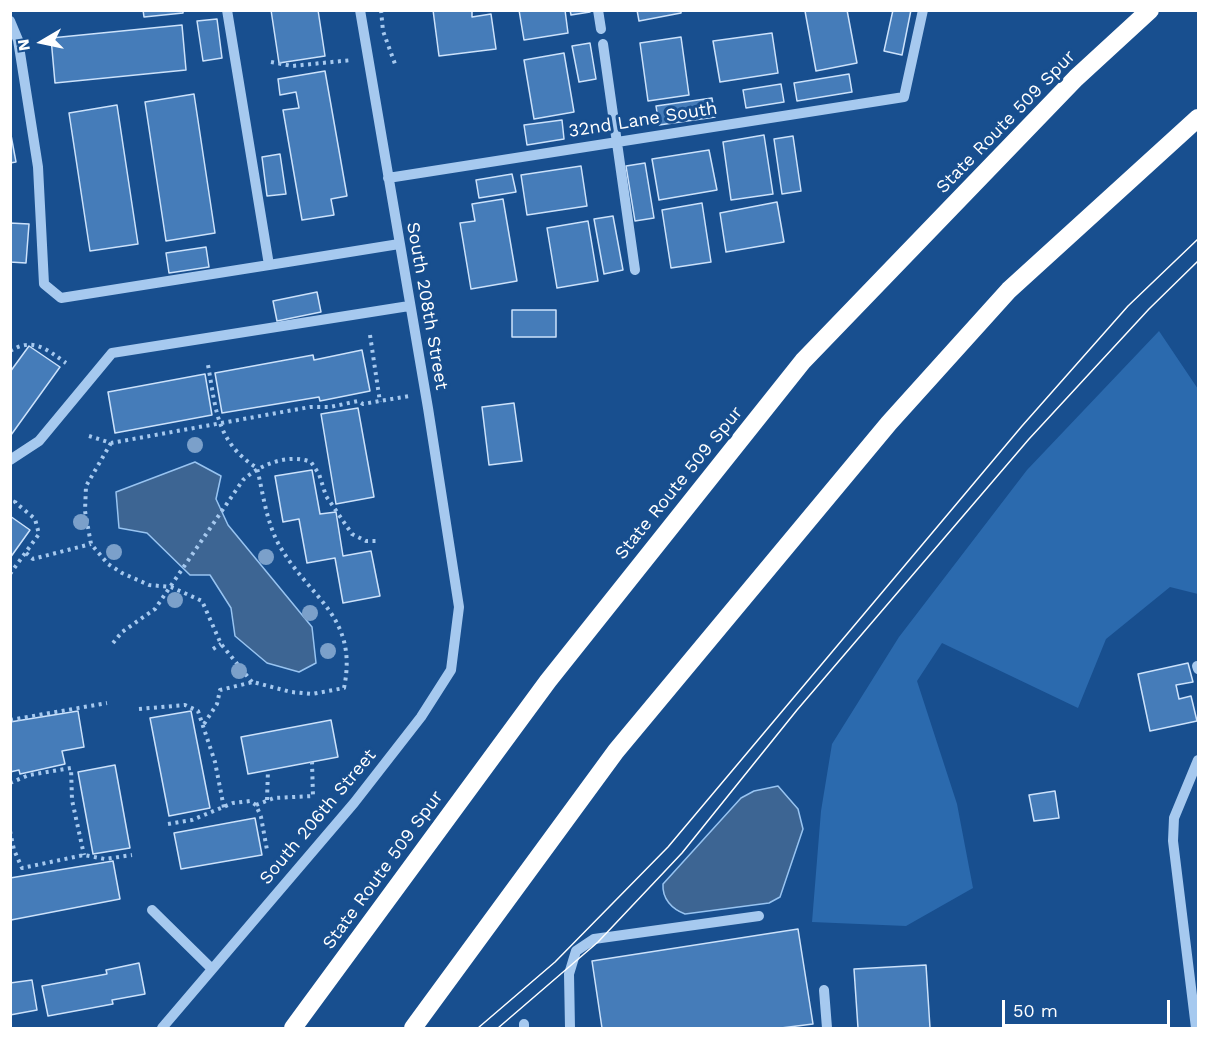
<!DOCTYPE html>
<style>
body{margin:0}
#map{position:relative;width:1209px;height:1039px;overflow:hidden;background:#184f8f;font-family:"Work Sans",sans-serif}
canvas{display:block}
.frame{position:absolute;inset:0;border:12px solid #fff;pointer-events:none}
.north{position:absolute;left:12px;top:12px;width:60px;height:60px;-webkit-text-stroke:4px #184f8f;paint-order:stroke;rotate:261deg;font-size:16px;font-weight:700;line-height:24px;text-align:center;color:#fff}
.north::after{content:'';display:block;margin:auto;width:21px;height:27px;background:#fff;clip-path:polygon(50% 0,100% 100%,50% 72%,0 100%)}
.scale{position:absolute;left:1002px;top:1000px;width:168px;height:27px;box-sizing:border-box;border:3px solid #fff;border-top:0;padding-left:8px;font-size:18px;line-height:21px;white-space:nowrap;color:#fff;-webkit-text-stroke:4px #184f8f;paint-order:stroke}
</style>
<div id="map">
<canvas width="1209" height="1039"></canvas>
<div class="frame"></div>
<div class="north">N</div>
<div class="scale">50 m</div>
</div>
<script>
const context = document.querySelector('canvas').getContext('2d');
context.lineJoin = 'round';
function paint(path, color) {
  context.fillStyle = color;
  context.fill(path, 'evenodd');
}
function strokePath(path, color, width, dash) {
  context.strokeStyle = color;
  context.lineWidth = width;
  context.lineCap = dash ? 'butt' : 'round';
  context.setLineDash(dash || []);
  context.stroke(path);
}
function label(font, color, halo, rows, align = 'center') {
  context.font = font + ' "Work Sans",sans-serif';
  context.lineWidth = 6;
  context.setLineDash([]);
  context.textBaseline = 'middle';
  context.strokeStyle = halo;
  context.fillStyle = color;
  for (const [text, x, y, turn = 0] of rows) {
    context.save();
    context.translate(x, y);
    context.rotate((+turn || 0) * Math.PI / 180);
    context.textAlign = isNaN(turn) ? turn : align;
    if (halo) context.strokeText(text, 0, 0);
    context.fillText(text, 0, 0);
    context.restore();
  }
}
const green = new Path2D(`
 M1159,331l39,58v205l-28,-7 -64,52 -28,69 -136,-65 -25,38 40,123 16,84 -67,38 -94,-4 9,-111 11,-67 67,-107 128,-167z`);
const water = new Path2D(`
 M195,462l26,14 -5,23 12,26 84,102 4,36 -17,9 -32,-9 -32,-27 -4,-28 -21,-33h-20l-43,-42 -28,-5 -3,-36z
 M778,786l20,23 5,20 -23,68 -11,6 -84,11c-13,-5 -23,-15 -22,-30l78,-86 13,-7z`);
const building = new Path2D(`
 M143,10h40v3l-39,4z
 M271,10h47l7,46 -46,7z
 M433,10h39v7l19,-3 5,35 -57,7z
 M519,10h46l3,23 -44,7z
 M570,10h20v2l-19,3z
 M637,10h44v3l-42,8z
 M847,10l10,53 -41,8 -11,-60z
 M893,10h18l-9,45 -18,-4z
 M217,19l5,39 -19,3 -6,-40z
 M182,25l4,45 -131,13 -4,-45z
 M772,33l6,40 -58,9 -7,-41z
 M681,37l8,58 -41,6 -8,-58z
 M590,43l6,36 -17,3 -7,-36z
 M564,53l10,59 -40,7 -10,-59z
 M325,71l22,125 -16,3 3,16 -32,5 -19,-110 16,-2 -3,-16 -16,3 -2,-16z
 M849,74l3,18 -55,9 -3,-18z
 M781,84l3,18 -38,6 -3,-18z
 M194,94l21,139 -49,8 -21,-139z
 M712,98l3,19 -56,8 -3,-19z
 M117,105l21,139 -48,7 -21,-138z
 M562,120l2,19 -37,6 -3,-20z
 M10,130l6,32 -6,1z
 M764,135l9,59 -42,6 -8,-58z
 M793,136l8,55 -19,3 -8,-55z
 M709,150l8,40 -58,10 -7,-41z
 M280,154l6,40 -19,2 -5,-39z
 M645,163l9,55 -19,3 -9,-55z
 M581,166l6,40 -60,9 -6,-40z
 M512,174l4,18 -37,6 -3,-18z
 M503,199l14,82 -46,8 -11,-66 15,-2 -3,-17z
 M777,202l7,40 -58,10 -6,-39z
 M702,203l9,59 -40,6 -9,-58z
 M613,216l10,54 -19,4 -10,-55z
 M588,221l10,60 -41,7 -10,-60z
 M10,223l19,1 -3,39 -16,-1z
 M206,247l3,20 -40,6 -3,-20z
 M317,292l4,20 -44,9 -4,-20z
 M512,310h44v27h-44z
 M29,346l31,21 -49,68 -1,-63z
 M362,350l8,41 -50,10 -1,-4 -97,16 -7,-40 98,-18 1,5z
 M205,374l7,41 -97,18 -7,-41z
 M514,403l8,58 -33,4 -7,-58z
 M358,408l16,89 -38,7 -15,-90z
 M312,470l8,44 16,-2 7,44 28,-5 9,45 -37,7 -8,-45 -28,5 -8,-44 -16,3 -8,-46z
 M10,516l20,14 -20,28z
 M1188,663l5,19 -17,3 3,14 12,-3 6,25 -47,10 -12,-57z
 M78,711l6,36 -22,4 3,13 -45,10 -1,-4 -9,2v-50z
 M191,711l19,97 -41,8 -19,-98z
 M331,720l7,37 -90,17 -7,-37z
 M115,765l15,83 -37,6 -15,-82z
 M1055,791l4,27 -25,3 -5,-26z
 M255,818l7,37 -81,14 -7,-36z
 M113,861l7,38 -109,21 -1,-42z
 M798,929l15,95 -32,4h-179l-10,-67z
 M139,963l6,31 -33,6 1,4 -65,12 -6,-30 65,-12 -1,-4z
 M926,965l4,63h-72l-4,-59z
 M32,980l5,30 -27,5v-32z`);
const path = new Path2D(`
 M381,10l2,21 12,33
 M271,62l21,4 60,-6
 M370,335l10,67
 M10,351c23,-14 36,-2 56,12
 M89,436l22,7 199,-36h20l28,-6 5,3 46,-8
 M111,443l-25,43 -1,25 6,33 17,20 14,9 27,12 22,2 31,14 19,43 31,38
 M26,553l7,6 58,-15
 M10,574l29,-40 -4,-15 -20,-17 1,-2
 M113,643l9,-11 33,-23 88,-129c16,-15 45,-27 68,-18l8,12 7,22 26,38 14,7h14
 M213,649l8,-5
 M139,709l46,-4 13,6 17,51 9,46
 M10,720l97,-17
 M204,724l13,-20 3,-14 33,-8 38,10 21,2 32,-6c15,-73 -36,-90 -66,-145 -12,-23 -15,-50 -21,-75 -41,-26 -41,-59 -49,-103
 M10,783l19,-8 42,-7 1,32 12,55
 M267,800l1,-30
 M256,805l18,-7 39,-2 -1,-34
 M168,824l24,-4 41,-17 17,-2 6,4 5,12 6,33
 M10,831l4,19 8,18 62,-13 21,4 27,-4`);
const minor = new Path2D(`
 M598,10l3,19
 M10,21l8,19 20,127 6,117 17,14 208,-33 -42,-255
 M603,44l32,226
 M388,178l516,-81 19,-87
 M269,265l130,-21
 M10,460l29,-19 73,-88 297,-47
 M1197,666l1,3
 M152,910l60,59
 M824,990l3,38
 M524,1024v4
 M162,1028l192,-225 67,-86 30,-47 8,-63 -31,-199 -68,-398
 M570,1028l-1,-54 7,-23 18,-12 165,-23
 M1196,1028l-23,-187 1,-23 24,-58`);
const highway = new Path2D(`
 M293,1028l255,-347 255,-320 273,-283 74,-68
 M413,1028l203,-277 273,-328 120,-133 189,-172`);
const tram = new Path2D(`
 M478,1028l77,-66 113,-115 354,-421 106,-120 70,-67
 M498,1028l100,-86 84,-89 115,-143 232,-271 120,-130 49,-48`);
const trees = [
 [195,445],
 [81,522],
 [114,552],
 [266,557],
 [175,600],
 [310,613],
 [328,651],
 [239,671]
];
const streetNames = [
 ["32nd Lane South",643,120,-9],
 ["State Route 509 Spur",1006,122,-46],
 ["South 208th Street",427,306,80],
 ["State Route 509 Spur",679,483,-51],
 ["South 206th Street",318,817,-50],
 ["State Route 509 Spur",383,870,-54]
];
paint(green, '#2b6aae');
paint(water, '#3d6593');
strokePath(water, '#98c4f1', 1.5);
paint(building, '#457cb9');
strokePath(building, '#cce2fb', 1.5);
strokePath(path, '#a6c9ef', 4, [3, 4.5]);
strokePath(minor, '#a6c9ef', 10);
strokePath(highway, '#fff', 18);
strokePath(tram, '#fff', 1.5);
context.fillStyle = '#7ba0ca';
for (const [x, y] of trees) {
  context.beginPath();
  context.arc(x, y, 8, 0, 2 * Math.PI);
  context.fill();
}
label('18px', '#fff', '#184f8f', streetNames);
</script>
